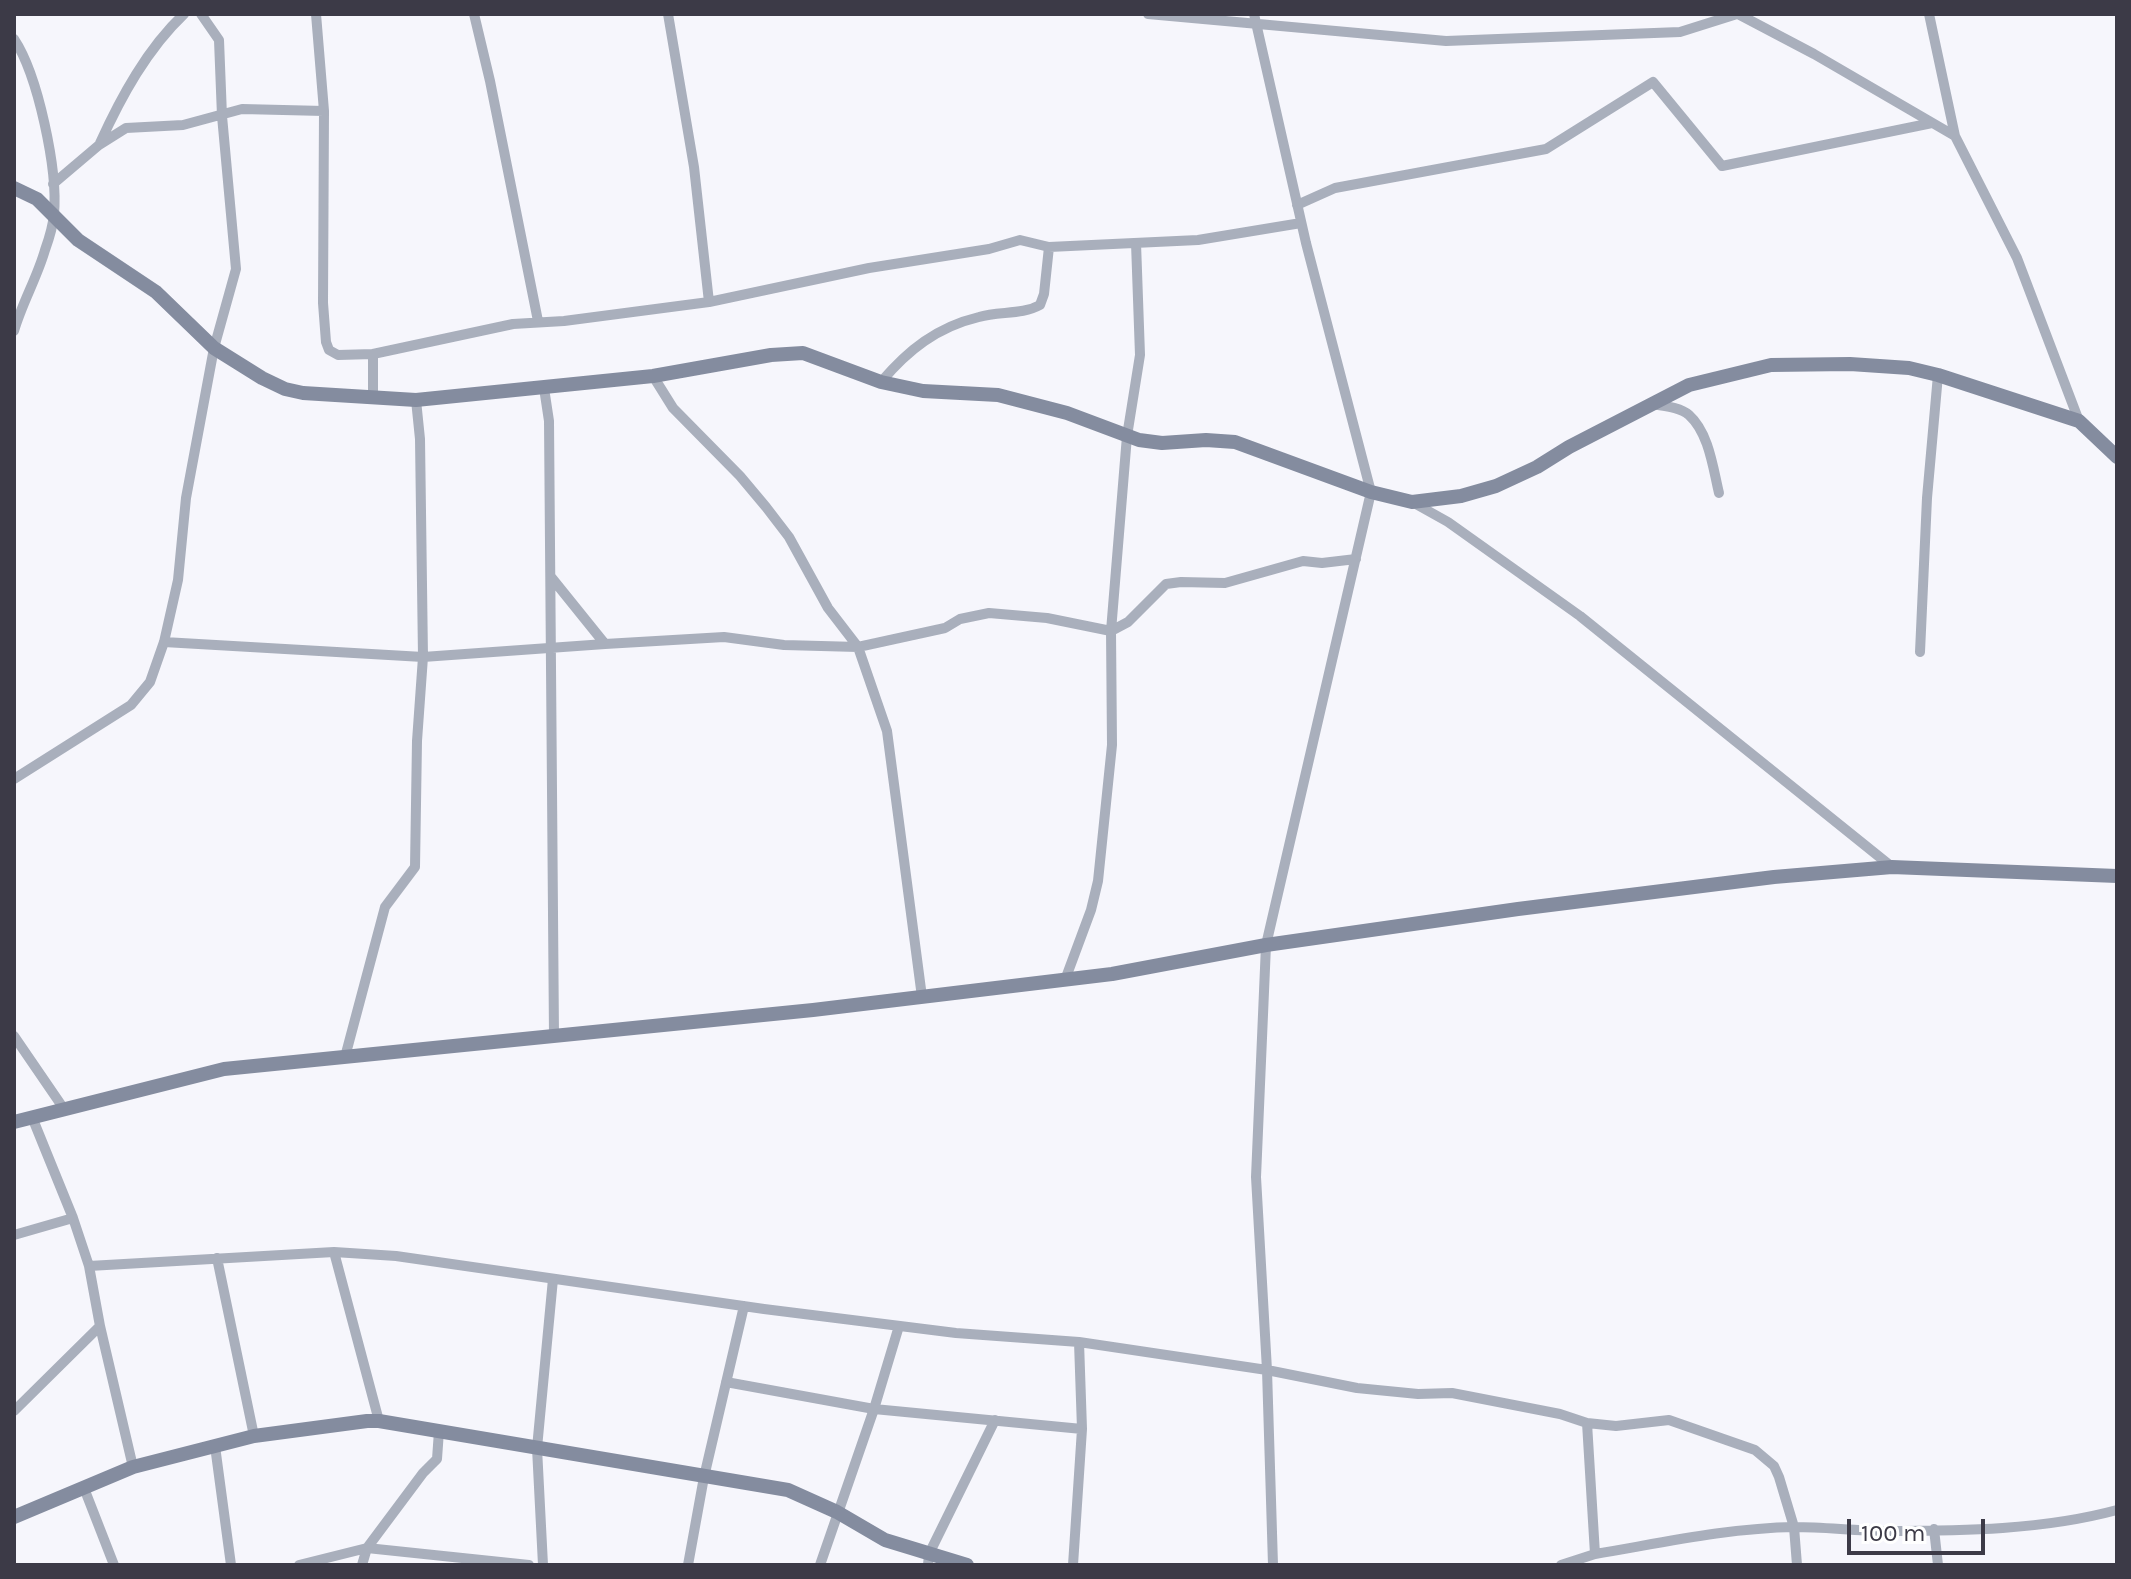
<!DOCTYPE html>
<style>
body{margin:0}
#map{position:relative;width:2131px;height:1579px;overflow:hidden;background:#f6f6fc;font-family:Karla,sans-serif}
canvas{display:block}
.frame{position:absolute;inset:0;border:16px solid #3c3a47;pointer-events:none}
.scale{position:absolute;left:1847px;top:1519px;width:138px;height:36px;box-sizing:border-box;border:4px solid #3c3a47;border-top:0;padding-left:10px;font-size:24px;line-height:28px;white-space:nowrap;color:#3c3a47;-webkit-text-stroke:6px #fff;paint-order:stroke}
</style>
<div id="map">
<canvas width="2131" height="1579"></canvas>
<div class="frame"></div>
<div class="scale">100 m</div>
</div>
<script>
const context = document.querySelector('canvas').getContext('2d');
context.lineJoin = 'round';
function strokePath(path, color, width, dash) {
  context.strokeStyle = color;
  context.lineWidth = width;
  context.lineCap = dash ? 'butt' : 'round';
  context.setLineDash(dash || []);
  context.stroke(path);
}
const street = new Path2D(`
 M316,14l8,97 -1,192 3,39 3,8 9,5 35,-1v45
 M474,14l16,67 48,240
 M668,14l26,153 15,135
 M1148,14l298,27 234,-9 57,-18
 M1254,14l52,229 65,249 -105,453 -10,232 11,193 6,195
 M1738,14l76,40 141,82
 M1929,14l26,122 62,122 62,163
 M14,39c24,36 44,131 40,175 -1,11 -5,25 -9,36 -8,28 -23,53 -31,81
 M100,143c21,-46 47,-94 84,-129
 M53,184l46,-39 27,-17 57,-3 59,-16 82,2
 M1297,205l38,-17 211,-39 107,-67 69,84 210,-43
 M373,354l140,-30 51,-3 145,-19 160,-34 120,-19 31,-9 29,7 149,-7 103,-17
 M653,376l20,32 67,68 26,31 23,30 39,71 30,39 29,84 35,266
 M881,382c27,-32 56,-55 98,-65 20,-6 43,-2 61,-12l4,-11 5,-47
 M544,388l5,33 5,615
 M1652,404c12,2 28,3 37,11 20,18 24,53 30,78
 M1414,503l34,19 132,94 312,251
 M551,577l54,67 119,-7 60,8 74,2 87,-19 15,-9 29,-6 58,5 64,13 17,-9 38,-38 15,-2 44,1 78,-22 19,2 34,-4
 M164,642l259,15 182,-13
 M1920,652l7,-154 11,-123
 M14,779l117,-74 19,-23 14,-40 14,-62 8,-82 28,-150 22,-79 -14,-153 -3,-76 -18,-26
 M1065,980l26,-70 7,-29 14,-136 -1,-114 16,-195 13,-81 -4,-112
 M14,1036l50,73
 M345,1057l40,-150 30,-40 2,-126 6,-84 -3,-218 -4,-39
 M32,1117l41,101
 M14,1235l59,-17 16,48 11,60 -86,85
 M334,1252l45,169
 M217,1258l37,178
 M89,1266l245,-14 62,4 368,53 192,24 123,9 188,28 90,18 61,6 34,-1 108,21 27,9 8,131 -34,11
 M100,1326l33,141
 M1079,1342l3,87
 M726,1382l148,27 25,-83
 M1587,1423l29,3 53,-6 86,30 19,16 5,11 15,50 3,38
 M215,1446l16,119
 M84,1488l30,77
 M1934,1529l4,36
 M1595,1554c66,-11 133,-26 200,-27 30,0 61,4 91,4 77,0 157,-1 231,-21
 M299,1565l68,-17 162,17
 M362,1565l5,-17 56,-75 14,-14 2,-28
 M543,1565l-6,-117 16,-169
 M688,1565l16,-88 40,-171
 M820,1565l54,-156 208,20 -9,136
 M928,1565l1,-11 66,-134`);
const secondary = new Path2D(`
 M14,188l23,11 41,41 78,52 58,56 48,30 23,11 18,4 113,7 237,-24 118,-21 32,-2 78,29 42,9 75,4 69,18 72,27 23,3 44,-3 29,2 136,50 41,10 49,-6 35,-10 41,-19 32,-20 120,-62 82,-20 79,-1 59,4 29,7 141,46 38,36
 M14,1122l210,-53 589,-59 299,-36 154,-29 252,-36 256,-32 118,-10 225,9
 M14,1517l119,-50 121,-31 113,-15h12l409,69 49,22 48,28 82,25`);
strokePath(street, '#a9afbc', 10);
strokePath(secondary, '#848c9f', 14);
</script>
